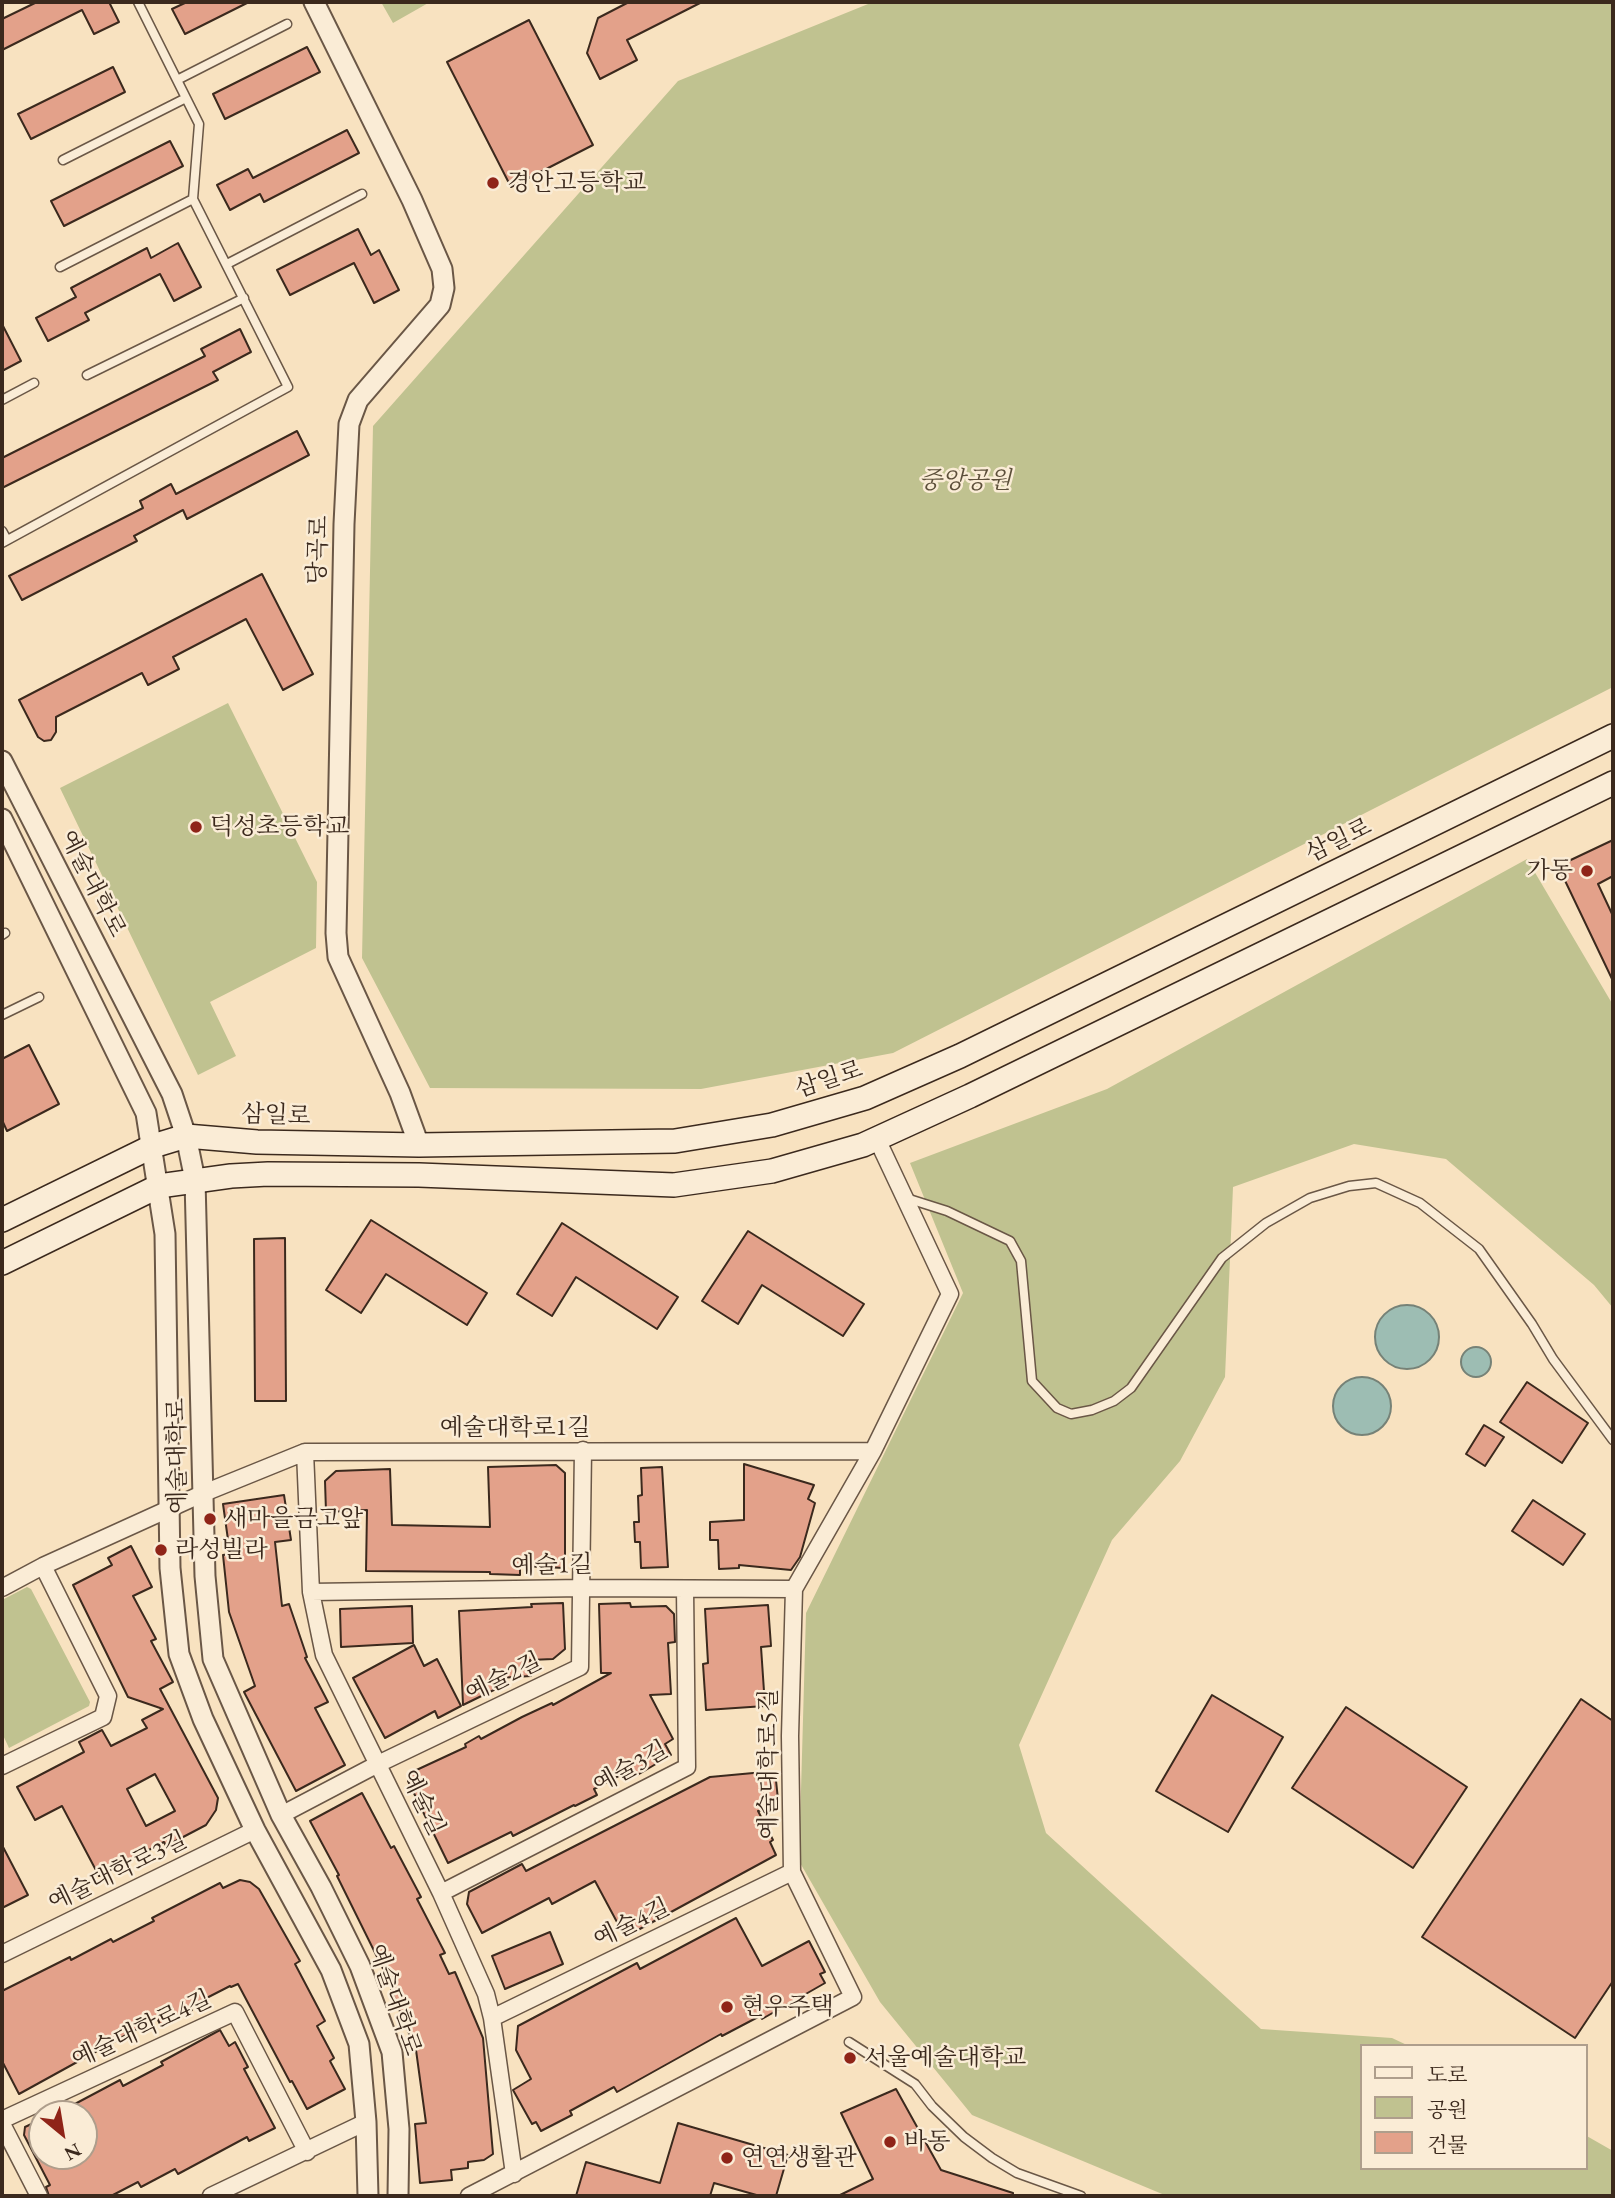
<!DOCTYPE html>
<meta charset="utf-8">
<style>
body{margin:0}
#map{position:relative;width:1615px;height:2198px;overflow:hidden;background:#f8e2c0;font-family:"EB Garamond","Noto Serif KR",serif}
canvas{display:block}
.frame{position:absolute;inset:0;border:4px solid #3b291d;pointer-events:none}
.legend{position:absolute;left:1360px;top:2044px;width:228px;height:126px;box-sizing:border-box;background:#faecd6;border:2px solid #ae9e8c;margin:0;padding:9px 12px;list-style:none;font-size:21px;color:#3b291d}
.legend li{display:flex;align-items:center;gap:14px;height:35px}
.legend b{width:35px;border:2px solid #ae9e8c}
.north{position:absolute;left:28px;top:2100px;width:70px;height:70px;box-sizing:border-box;background:#faecd6;border:2px solid #ae9e8c;border-radius:50%;rotate:150deg;font-size:19px;font-weight:700;line-height:28px;text-align:center;color:#3b291d}
.north::after{content:'';display:block;margin:auto;width:24px;height:32px;background:#8f2418;clip-path:polygon(50% 0,100% 100%,50% 72%,0 100%)}
</style>
<div id="map">
<canvas width="1615" height="2198"></canvas>
<div class="frame"></div>
<ul class="legend">
<li><b style="height:9px;background:#faecd6"></b>도로</li>
<li><b style="height:19px;background:#c0c290"></b>공원</li>
<li><b style="height:19px;background:#e3a18a"></b>건물</li>
</ul>
<div class="north">N</div>
</div>
<script>
const context = document.querySelector('canvas').getContext('2d');
context.lineJoin = 'round';
function paint(path, color) {
  context.fillStyle = color;
  context.fill(path, 'evenodd');
}
function strokePath(path, color, width, dash) {
  context.strokeStyle = color;
  context.lineWidth = width;
  context.lineCap = dash ? 'butt' : 'round';
  context.setLineDash(dash || []);
  context.stroke(path);
}
function label(font, color, halo, rows, align = 'center') {
  context.font = font + ' "EB Garamond","Noto Serif KR",serif';
  context.lineWidth = 5;
  context.setLineDash([]);
  context.textBaseline = 'middle';
  context.strokeStyle = halo;
  context.fillStyle = color;
  for (const [text, x, y, turn = 0] of rows) {
    context.save();
    context.translate(x, y);
    context.rotate((+turn || 0) * Math.PI / 180);
    context.textAlign = isNaN(turn) ? turn : align;
    if (halo) context.strokeText(text, 0, 0);
    context.fillText(text, 0, 0);
    context.restore();
  }
}
const green = new Path2D(`
 M381,2h49l-37,21z
 M873,2h740v685l-720,366 -192,36 -271,-1 -68,-130 11,-532 305,-345z
 M228,703l89,179 -1,66 -106,54 26,54 -38,19 -138,-287z
 M1527,859l86,146v303l-19,-23 -148,-126 -92,-15 -121,43 -8,190 -45,84 -68,79 -93,205 27,88 215,196 131,9 17,8h-48v122h224v-33l28,16v45h-446l-195,-81 -92,-113 -81,-141 7,-248 157,-320 -53,-130 197,-74z
 M27,1587l4,2 59,113 -1,4 -80,42 -7,-15v-133z`);
const water = new Path2D(`
 M1375 1337a32 32 0 1 1 64 0a32 32 0 1 1-64 0Z
 M1461 1362a15 15 0 1 1 30 0a15 15 0 1 1-30 0Z
 M1333 1406a29 29 0 1 1 58 0a29 29 0 1 1-58 0Z`);
const building = new Path2D(`
 M37,2h72l10,20 -25,12 -12,-24 -80,40v-31z
 M187,2h62l-64,32 -13,-25z
 M629,2h73l-75,38 10,20 -37,19 -13,-26 11,-35z
 M529,20l64,125 -82,42 -64,-125z
 M307,47l13,25 -95,47 -12,-25z
 M113,67l12,25 -94,47 -13,-25z
 M347,130l12,23 -95,49 -4,-8 -30,16 -13,-25 31,-16 5,9z
 M170,141l13,25 -119,60 -13,-25z
 M358,229l13,26 8,-5 20,40 -25,13 -20,-40 -64,32 -13,-25z
 M178,243l23,44 -27,14 -14,-27 -75,39 4,7 -41,21 -12,-23 40,-21 -5,-9 76,-40 4,10z
 M2,324l19,37 -19,10z
 M240,329l11,23 -38,20 5,8 -216,108v-30l203,-102 -4,-7z
 M297,431l12,24 -122,64 -4,-9 -49,26 3,5 -115,59 -13,-24 134,-68 -3,-7 31,-17 5,10z
 M262,574l51,100 -30,16 -37,-71 -73,38 6,12 -31,16 -6,-12 -86,44v15l-5,8 -7,1 -6,-4 -19,-37z
 M1613,840v36l-15,8 15,32v65l-55,-115z
 M29,1045l30,59 -52,27 -5,-11v-61z
 M371,1220l116,73 -20,32 -81,-51 -25,39 -35,-23z
 M562,1223l116,74 -21,32 -81,-52 -24,39 -35,-22z
 M748,1231l116,73 -21,32 -81,-51 -24,39 -36,-23z
 M285,1238l1,163h-31l-1,-162z
 M1527,1382l61,41 -26,40 -62,-41z
 M1484,1425l20,12 -19,29 -19,-12z
 M744,1464l70,21 -6,14 7,4 -15,54 -9,13 -52,-5v3l-20,1 -1,-29h-8v-18l34,-2z
 M556,1465l9,8v95l-45,-2v9l-30,-1v-2l-124,-1 1,-61 -41,2 -1,-31 11,-10 54,-2 2,56 98,2 -2,-60z
 M662,1467l6,100 -27,1 -1,-26h-5l-1,-20h5l-1,-26 4,-1 -1,-27z
 M284,1495l7,45 -16,2 7,64 7,-2 18,53 -2,1 23,44 -13,6 30,57 -49,26 -52,-99 11,-6 -26,-74 -6,-57 7,-1 -7,-50z
 M1533,1500l52,34 -22,31 -51,-34z
 M131,1546l21,41 -19,9 23,43 -5,2 22,41 -13,7 58,109 -2,12 -10,15 -40,21 -2,-4 -65,34 -37,-70 -27,14 -18,-33 67,-35 -5,-10 23,-12 9,16 36,-18 -5,-8 21,-11 -35,-12 -55,-112 39,-20 -4,-7zM155,1774l20,37 -29,15 -19,-37z
 M563,1603l2,46 -12,10 -23,1 1,16 -33,2 4,8 -39,19 -4,-94 73,-4 -1,-3z
 M630,1603l1,4 35,-1 8,8 1,28 -7,1 3,51 -21,1 23,44 -8,5 6,11 -37,22 -4,-7 -36,19 3,6 -22,11 -1,-1 -61,31 -2,-4 -63,31 -40,-82 2,-8 56,-26 -1,-3 14,-8 2,3 41,-22 30,-14 1,2 58,-32h-10l-2,-69z
 M768,1605l3,41 -10,1 4,59 -59,4 -3,-46 5,-1 -3,-54z
 M412,1606l1,37 -72,4 -1,-38z
 M414,1645l10,21 13,-7 24,47 -23,12 -3,-7 -50,27 -32,-60z
 M1212,1695l71,42 -55,95 -72,-41z
 M1581,1699l32,22v260l-38,57 -153,-101z
 M1346,1707l121,80 -54,81 -121,-80z
 M775,1771l4,38 -21,2 15,29 -3,2 6,13 -151,82 -30,-56 -43,23 -3,-6 -67,35 -15,-29 2,-12 53,-28 4,7 184,-94z
 M362,1793l29,55 3,-2 27,51 -4,2 28,54 -5,2 9,19 6,-2 28,66 10,116 -9,6 -16,2v6l-17,2 1,10 -32,3 -5,-59 11,-1 -10,-73 -25,-60 2,-1 -56,-113 2,-1 -29,-54z
 M2,1845l26,50 -26,13z
 M240,1880l10,2 9,7 41,72 -5,3 30,57 -8,5 17,32 -4,3 15,28 -38,20 -15,-28 -2,1 -52,-98 -7,3 -1,-1 -39,20 1,4 -31,16 -4,-8 -138,76 -17,-33v-70l68,-34 1,3 40,-21 2,3 41,-21 -2,-3 68,-35 3,5z
 M736,1918l26,48 47,-25 16,31 -5,2 5,9 -63,36 -2,-3 -38,20 -1,-2 -104,58 -3,-5 -44,24 2,4 -31,16 -5,-9 -4,2 -19,-34 18,-11 -15,-29 2,-24 119,-63 3,6z
 M550,1932l13,32 -58,25 -13,-33z
 M220,2030l9,16 6,-4 13,25 -4,2 31,59 -26,13 -2,-4 -69,37 -3,-5 -34,18 -3,-5 -27,14h-62l-3,-9 4,-2 -26,-50 1,-8 17,-8v37h42v-42h-28l64,-34 3,6 40,-21 -2,-3z
 M896,2089l45,81 72,23v3h-175l35,-17 -32,-66z
 M678,2123l110,32 -12,41h-16l-46,-13 -4,13h-134l10,-34 74,21z`);
const service = new Path2D(`
 M177,80l110,-56
 M63,160l123,-62
 M227,264l135,-70
 M60,267l133,-68
 M87,375l157,-77
 M2,400l32,-17
 M2,531l5,9
 M2,543l286,-156 -95,-188 6,-75 -61,-122
 M2,935l3,-2
 M2,1015l37,-18
 M906,1198l41,13 63,30 11,20 11,120 25,27 14,6 21,-4 22,-9 17,-13 91,-130 44,-35 44,-25 39,-12 27,-3 44,20 59,46 53,75 21,35 60,81
 M849,2042l66,42 17,22 32,31 28,21 25,15 64,23`);
const minor = new Path2D(`
 M305,1452l6,140 13,63 117,238 45,101 6,24 22,156
 M2,1588l41,-22 161,-73 101,-41 568,-1
 M311,1592l272,-4 211,1
 M2,1766l101,-49 5,-21 -65,-130
 M281,1815l97,-51 202,-97 3,-217
 M441,1893l246,-126 -2,-178
 M2,1954l253,-124
 M492,2018l300,-146
 M2,2120l233,-108 72,140
 M2,2124l37,72
 M211,2196l155,-74
 M469,2196l384,-199 -61,-125 -2,-136 4,-147 79,-138 77,-157 -73,-155`);
const tertiary = new Path2D(`
 M314,2l98,198 30,69 2,19 -4,17 -82,95 -9,24 -5,100 -8,409 2,24 62,136 19,52
 M2,761l170,333 14,42 9,44 10,396 8,83 68,156 40,72 39,79 32,86 7,77 -1,67
 M2,819l144,294 19,121 5,334 9,86 24,65 52,111 76,140 28,74 7,78 2,74`);
const secondary = new Path2D(`
 M2,1220l151,-74 33,-10 71,6 162,3 256,-4 97,-16 93,-27 95,-42 653,-320
 M2,1263l157,-77 72,-10 37,-2 151,1 255,10 98,-14 91,-26 107,-49 643,-313`);
const markers = [
 [493,183,7,"#8f2418"],
 [196,827,7,"#8f2418"],
 [1587,871,7,"#8f2418"],
 [210,1519,7,"#8f2418"],
 [161,1550,7,"#8f2418"],
 [727,2007,7,"#8f2418"],
 [850,2058,7,"#8f2418"],
 [890,2142,7,"#8f2418"],
 [727,2158,7,"#8f2418"]
];
const poiNames = [
 ["경안고등학교",507,183],
 ["덕성초등학교",210,827],
 ["가동",1573,871,"right"],
 ["새마을금고앞",224,1519],
 ["라성빌라",175,1550],
 ["현우주택",741,2007],
 ["서울예술대학교",864,2058],
 ["바동",904,2142],
 ["연연생활관",741,2158]
];
const parkNames = [
 ["중앙공원",965,481]
];
const streetNames = [
 ["당곡로",319,550,-88],
 ["삼일로",1339,841,-26],
 ["예술대학로",92,884,63],
 ["삼일로",829,1080,-18],
 ["삼일로",276,1116,2],
 ["예술대학로1길",515,1428],
 ["예술대학로",178,1456,-91],
 ["예술1길",552,1566,-1],
 ["예술2길",504,1678,-26],
 ["예술대학로5길",769,1764,-90],
 ["예술3길",631,1768,-29],
 ["예술길",422,1803,64],
 ["예술대학로3길",118,1872,-26],
 ["예술4길",632,1924,-26],
 ["예술대학로",394,2000,71],
 ["예술대학로4길",142,2030,-25]
];
paint(green, '#c0c290');
paint(water, '#9dbdb3');
strokePath(water, '#768277', 2);
paint(building, '#e3a18a');
strokePath(building, '#3b291d', 2);
strokePath(service, '#6a5746', 11);
strokePath(minor, '#6a5746', 19);
strokePath(tertiary, '#6a5746', 23);
strokePath(secondary, '#3b291d', 26);
strokePath(service, '#faecd6', 8);
strokePath(minor, '#faecd6', 16);
strokePath(tertiary, '#faecd6', 19);
strokePath(secondary, '#faecd6', 23);
for (const [x, y, r, color] of markers) {
  const dot = new Path2D();
  dot.arc(x, y, r, 0, 2 * Math.PI);
  context.fillStyle = color;
  context.fill(dot);
  strokePath(dot, '#faecd6', 2.5);
}
label('24px', '#3b291d', '#faecd6', poiNames, 'left');
label('italic 24px', '#5c4f3a', '#faecd6', parkNames);
label('24px', '#3b291d', '#faecd6', streetNames);
</script>
